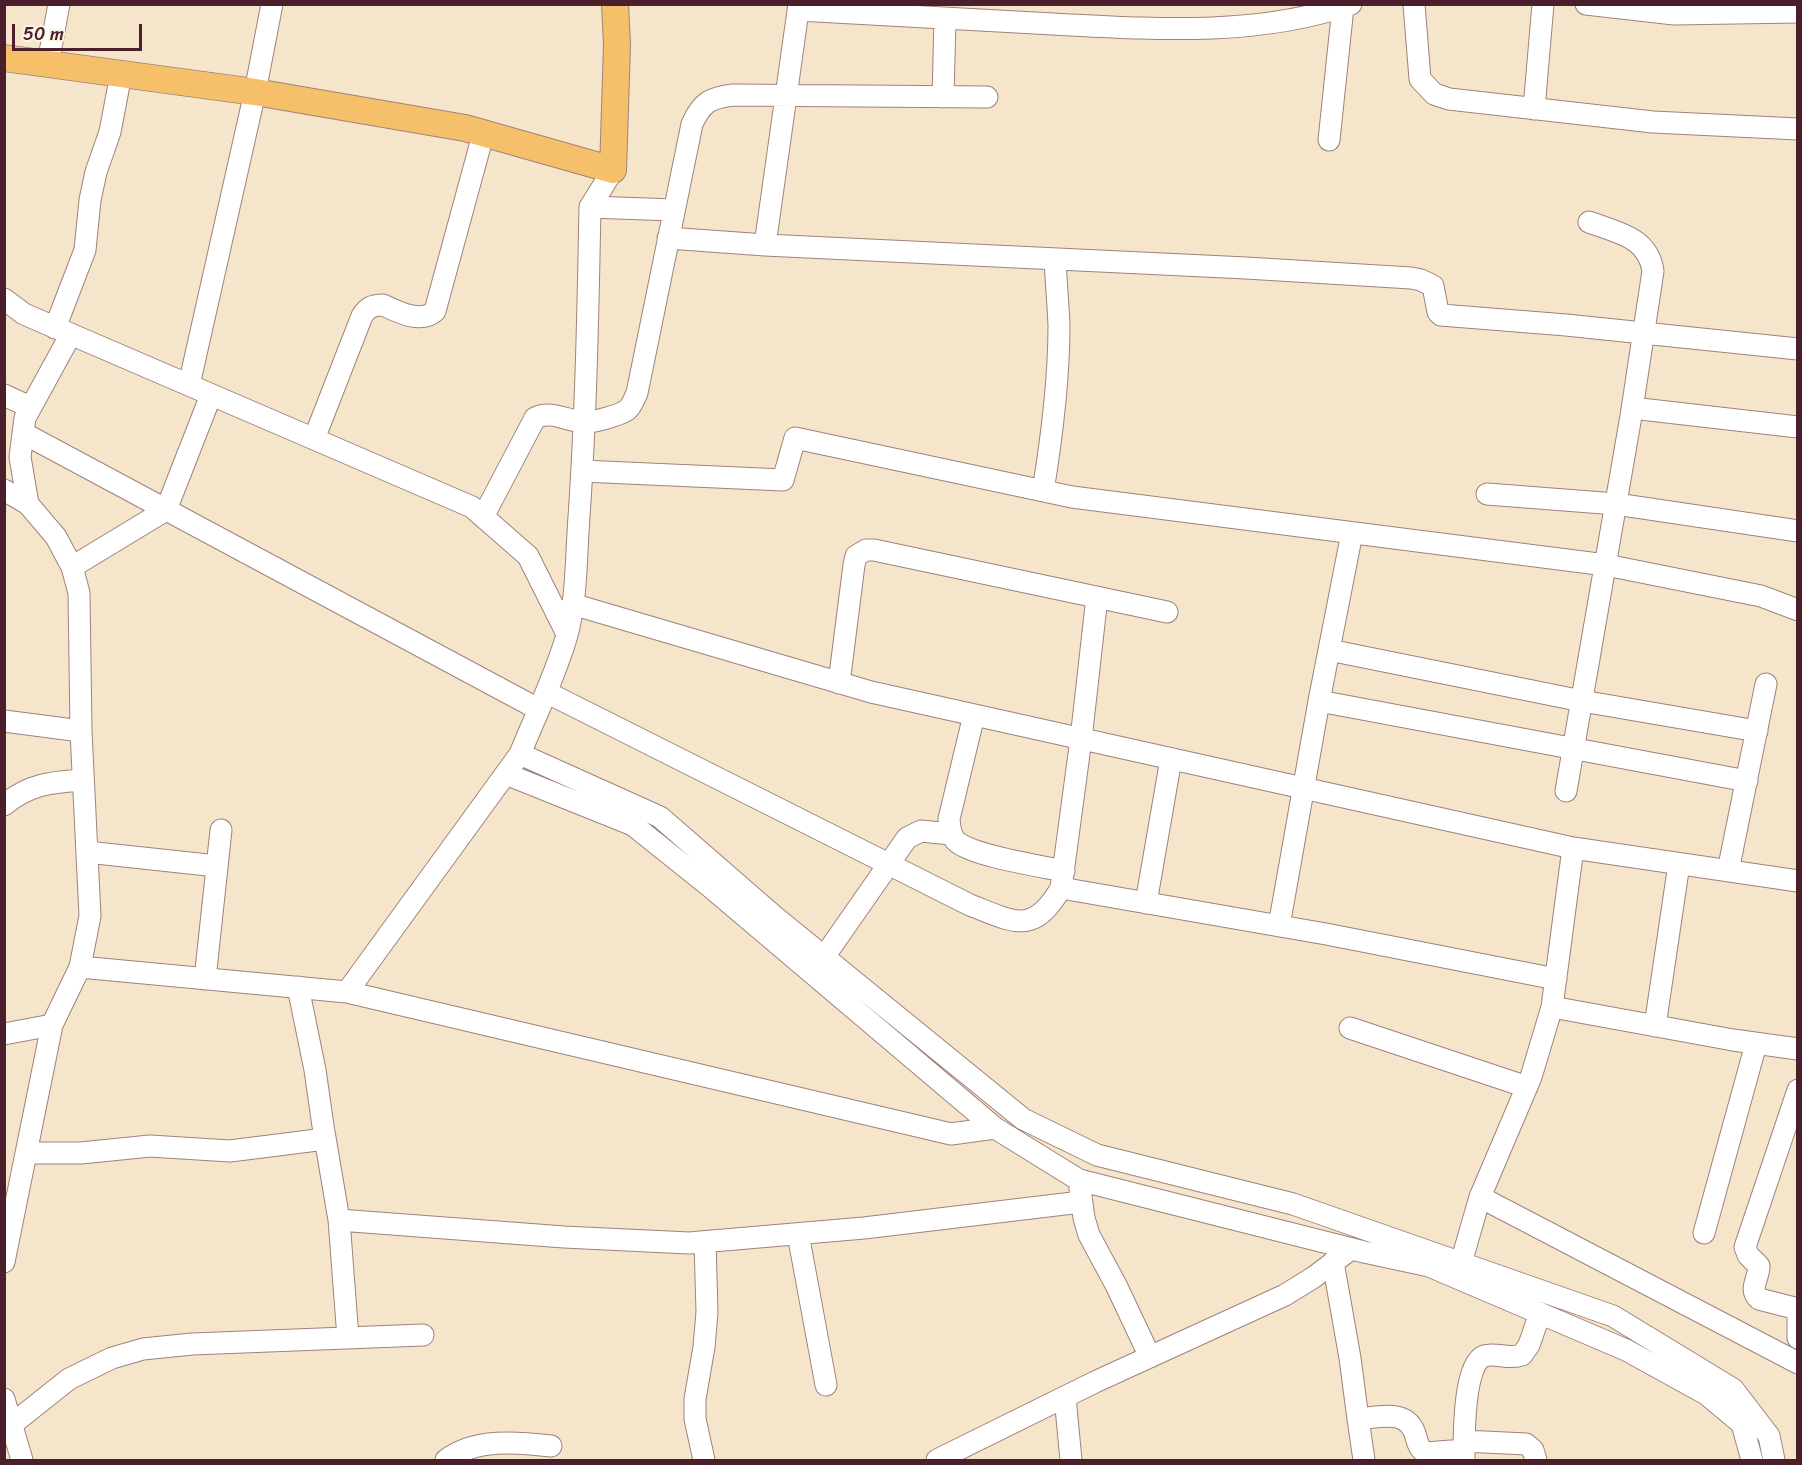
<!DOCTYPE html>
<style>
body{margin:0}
#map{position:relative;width:1802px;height:1465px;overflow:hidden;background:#f5e5cb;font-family:Sriracha,sans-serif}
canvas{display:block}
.frame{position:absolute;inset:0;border:6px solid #4a1f2b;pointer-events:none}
.scale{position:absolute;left:12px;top:24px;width:130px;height:27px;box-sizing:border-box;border:3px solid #4a1f2b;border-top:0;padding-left:8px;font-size:18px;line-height:21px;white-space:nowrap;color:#4a1f2b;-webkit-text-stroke:4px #fcf5e5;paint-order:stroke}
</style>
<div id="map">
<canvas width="1802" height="1465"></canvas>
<div class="frame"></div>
<div class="scale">50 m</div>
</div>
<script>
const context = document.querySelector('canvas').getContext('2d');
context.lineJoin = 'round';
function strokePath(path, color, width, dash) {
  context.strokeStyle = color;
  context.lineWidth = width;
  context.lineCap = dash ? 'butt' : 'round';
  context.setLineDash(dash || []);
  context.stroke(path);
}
const minor = new Path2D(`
 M799,4l-34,241 481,23 165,10 10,2 12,6 5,26 3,3 125,10 232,24
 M1414,4l6,75 14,15 15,5 204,23 145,7
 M1586,4l88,10 124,-2
 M798,10c85,5 170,10 255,14 98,5 204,13 298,-20
 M48,63l11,-59
 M943,97l2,-78
 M1534,109l9,-105
 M1329,140l14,-133
 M590,207l84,3
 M668,238l97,7
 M4,299l20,15 448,193 56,49 39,78
 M55,328l30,-78 5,-50 6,-28 14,-40 11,-58
 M189,385l66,-293 17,-88
 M4,395l26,12
 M1632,408l166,19
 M23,433l515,276
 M314,439l48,-123c5,-8 10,-11 21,-11 15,7 38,19 52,6l48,-176
 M582,471l201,9 12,-42 277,59 534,68 155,31 37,14
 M4,490l24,14 28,33 16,30 7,26 2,138 9,185 -10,51
 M1043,491c9,-55 16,-110 16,-166 -1,-22 -3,-44 -4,-66
 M1487,494l129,10 182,27
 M28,504l-8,-47 5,-39 46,-84
 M483,517l52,-99c15,-8 31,2 46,4 9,2 39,-7 46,-12 5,-4 7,-11 10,-17l55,-269c10,-22 18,-26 41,-29l254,2
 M72,567l94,-57 45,-115
 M1097,597l-16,142 -20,149 265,46 230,45
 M572,604l299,88 702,156 225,33
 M1329,650l253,51 175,30
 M839,683l15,-118 2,-9 10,-6h8l293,62
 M548,693l422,212c44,17 63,31 91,-17
 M1319,701l33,-168
 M974,715l-25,104c1,9 1,16 7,22 16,15 84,25 108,30
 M4,721l77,10
 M520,754l140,63 115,100 248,202 74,36 196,49 320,112 120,73 36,47 5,24
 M506,774l127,51 75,60 287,243 84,52 285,72 65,14 197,84 80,44 36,30 10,36
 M1566,791l65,-375 22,-145c-5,-34 -35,-38 -64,-49
 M4,805c25,-21 48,-23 79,-25
 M1573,848l-21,159 181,33 65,9
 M87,852l130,14
 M1728,871l38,-187
 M1146,903l25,-144
 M1279,926l40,-225 428,80
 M824,957l83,-119 14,-7 30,3
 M205,979l16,-149
 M298,987l17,83 8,56 16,94 9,118
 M347,992l173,-238c16,-40 35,-77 47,-119 10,-37 9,-79 12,-118 7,-103 9,-206 11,-310l23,-37
 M1655,1026l24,-162
 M1350,1028l177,59
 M4,1034l48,-9 28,-58 267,25 604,142 44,-6
 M1798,1090l-53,157 3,8 11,11c0,13 -11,23 0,33l39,10
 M27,1153h54l69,-7 80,5 95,-12
 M1080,1189l4,29 5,17 27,50 34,72
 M1480,1197l318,166
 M339,1220l225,17 125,6 175,-15 217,-26
 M1704,1233l52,-189
 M798,1234l28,151
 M4,1262l48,-237
 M1333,1262l17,96 8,61c22,-2 51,-11 58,18 2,7 3,12 10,16l38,-3
 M1461,1263l19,-66 51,-120 21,-70
 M1798,1311v27
 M1065,1397l6,63
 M4,1399l18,61
 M1358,1419l6,41
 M11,1425l58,-46 43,-21 31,-9 49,-5 231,-9
 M1464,1441l62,3 7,6 3,10
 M446,1460c29,-22 71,-18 105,-14
 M704,1460l-9,-41v-20l9,-52 3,-35 -2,-70
 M937,1460l158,-78 190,-87 29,-18 37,-28
 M1464,1460c0,-20 -1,-96 20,-104 12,-4 24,4 38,-1l7,-10 11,-32`);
const major = new Path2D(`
 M4,58l251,34 210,36 148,42 4,-125 -2,-41`);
strokePath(minor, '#a0827b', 23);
strokePath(major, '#a0827b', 28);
strokePath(minor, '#fff', 21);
strokePath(major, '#f6c06b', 26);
</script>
